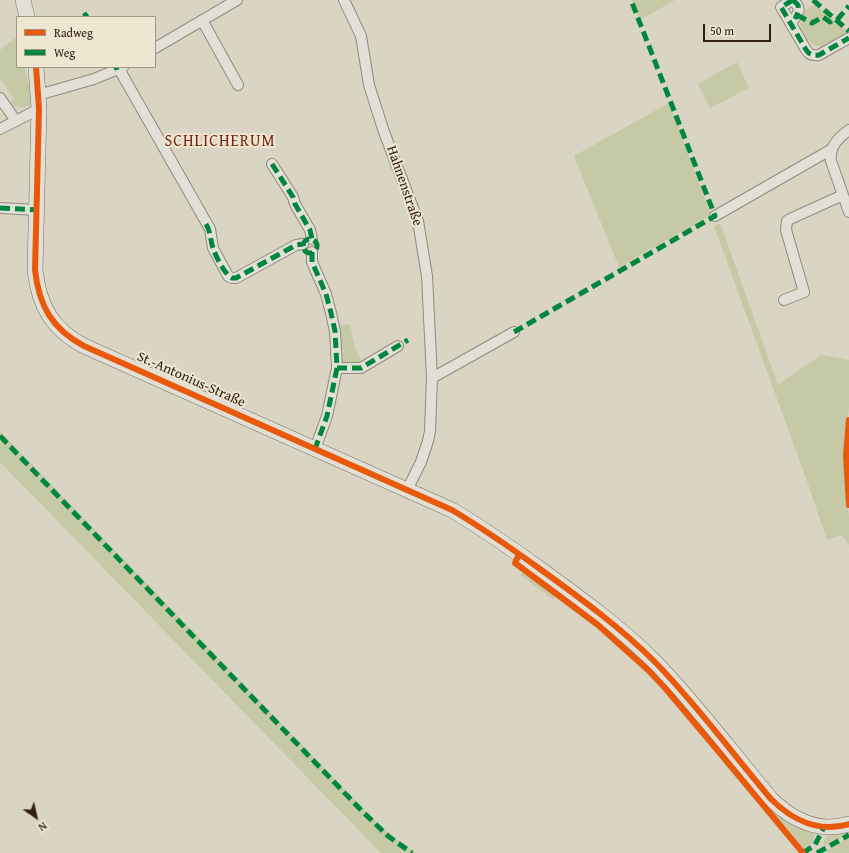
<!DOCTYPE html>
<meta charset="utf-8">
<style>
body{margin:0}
#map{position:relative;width:849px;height:853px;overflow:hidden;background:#dad4c2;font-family:"Gentium Book Plus",serif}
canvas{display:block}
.legend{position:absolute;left:16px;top:16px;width:140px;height:52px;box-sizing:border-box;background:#ede7d1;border:1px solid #a29684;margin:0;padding:5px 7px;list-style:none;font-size:12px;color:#311d11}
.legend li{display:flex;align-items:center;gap:8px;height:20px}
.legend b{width:20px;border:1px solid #a29684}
.north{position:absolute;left:16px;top:797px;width:40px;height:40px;-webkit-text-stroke:3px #ede7d1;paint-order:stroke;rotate:146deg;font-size:11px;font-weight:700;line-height:16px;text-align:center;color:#311d11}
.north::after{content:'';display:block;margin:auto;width:14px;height:18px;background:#311d11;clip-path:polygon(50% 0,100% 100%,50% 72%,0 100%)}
.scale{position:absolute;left:703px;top:24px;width:68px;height:18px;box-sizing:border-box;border:2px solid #311d11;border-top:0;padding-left:5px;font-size:12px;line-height:14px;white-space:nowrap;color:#311d11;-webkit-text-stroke:3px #ede7d1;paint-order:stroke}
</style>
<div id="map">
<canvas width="849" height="853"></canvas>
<ul class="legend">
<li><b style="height:5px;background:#e8590c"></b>Radweg</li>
<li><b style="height:5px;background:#00873e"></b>Weg</li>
</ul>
<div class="north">N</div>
<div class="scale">50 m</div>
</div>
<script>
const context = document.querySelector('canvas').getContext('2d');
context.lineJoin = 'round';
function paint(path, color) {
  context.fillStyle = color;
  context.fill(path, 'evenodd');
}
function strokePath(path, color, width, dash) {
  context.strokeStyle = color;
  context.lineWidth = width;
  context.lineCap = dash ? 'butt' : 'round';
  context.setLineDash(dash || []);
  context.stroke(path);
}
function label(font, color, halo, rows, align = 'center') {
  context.font = font + ' "Gentium Book Plus",serif';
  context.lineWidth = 4;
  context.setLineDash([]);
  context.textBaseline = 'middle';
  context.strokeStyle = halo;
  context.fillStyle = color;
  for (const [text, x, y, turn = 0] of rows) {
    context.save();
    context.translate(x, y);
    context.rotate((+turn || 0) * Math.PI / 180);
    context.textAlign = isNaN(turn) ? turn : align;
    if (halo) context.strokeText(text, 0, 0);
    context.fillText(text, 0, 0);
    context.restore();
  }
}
const green = new Path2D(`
 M632,0h43l-35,20z
 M815,5l33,27c-11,9 -25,22 -38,10 -2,-1 -4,-1 -6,-3 -9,-5 -2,-21 0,-29z
 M17,37v30h8c2,13 6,25 7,38l-7,1v2l-13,-2 -3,-3 5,-4 -14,-20v-29z
 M737,62l12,26 -39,20 -12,-24z
 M669,103l42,112 -92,52 -45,-111z
 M720,223l58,162 43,-30 28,5v47l-3,29 -1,27v18l4,37v27l-7,-10 -15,5 -20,-59 -93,-255z
 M350,324l5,24 5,10 -1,5 -19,2 -2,-39z
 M0,431l385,400 31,22h-35l-381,-391z
 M523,572l33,24 -3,3 -33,-24z
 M563,595l28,17 59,54 -1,2 -46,-41 -39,-30z
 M659,674l58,69 -1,3 -60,-70z
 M722,751h1l90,81c4,8 -2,13 -9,17l-4,-1 -79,-95z
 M849,828v6l-21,11 -3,1 -2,-2c2,-13 15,-13 26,-16z
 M849,838v15h-23l1,-1 -1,-1z`);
const street = new Path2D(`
 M344,0l17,36 8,49 15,47 34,89 9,55 5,102 -2,53 -2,10 -7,21 -14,28
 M793,0l-12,7 24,41c3,6 7,8 14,7l30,-17
 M202,20l36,65
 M791,23c7,-9 12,-13 2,-23
 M155,48l82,-48
 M119,69l91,160 3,19 15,28 4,2h4l60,-33 7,-1
 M38,95l56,-16 29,-12
 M0,98l16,23
 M0,129l39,-20
 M849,130c-11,8 -20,17 -18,31l18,51
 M272,164l21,33 2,7 15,26 2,9
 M0,208l37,2
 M715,216l117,-67
 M312,252v10l14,32 5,19 4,18 2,37 -10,48 -12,33
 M784,300l20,-8 -18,-62 1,-9 3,-2 53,-24
 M337,368h24l37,-22
 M432,378l82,-46`);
const secondary = new Path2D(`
 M23,0l4,17
 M36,67l3,42 -4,161c4,36 17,59 49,76l368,164c30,18 59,38 88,59 40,29 80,58 115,93 42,43 77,91 116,137 21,21 48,34 78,25`);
const quiet = new Path2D(`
 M793,0l-12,7 24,41c3,6 7,8 14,7l30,-17
 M793,0l5,5 1,5 -4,9
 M813,0l36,31
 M84,13l3,4
 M797,15l15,8 11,-6 7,5 4,-4
 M837,20l12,-14
 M116,67l1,3
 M272,164l21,33 2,7 15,26 2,9
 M0,208l37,2
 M206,224c5,8 4,16 7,24 3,9 12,27 19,30h4l60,-33 7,-1
 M303 246a7 7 0 1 1 14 0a7 7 0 1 1-14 0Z
 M312,252v10l14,32 5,19 4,18 2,37 -10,48 -12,33
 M514,332l201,-116 -84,-216
 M337,368h24l47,-28
 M0,436l363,376 25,24 24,17
 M803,853l12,-8 9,-18
 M817,853l32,-18`);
const cycleway = new Path2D(`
 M36,67l3,42 -4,161c4,36 17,59 49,76l368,164c30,18 59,38 88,59 40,29 80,58 115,93 42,43 77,91 116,137 21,21 48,34 78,25
 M849,420l-3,35 3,50
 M519,554l-4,9 83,62 50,45 17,18 54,64 84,101`);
const streetNames = [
 ["Hahnenstraße",404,186,71],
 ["St.-Antonius-Straße",191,380,24]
];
const quarterNames = [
 ["SCHLICHERUM",220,142]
];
paint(green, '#c5c9a6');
strokePath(street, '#90897e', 12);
strokePath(secondary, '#787166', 16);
strokePath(street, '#e2e0d6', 10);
strokePath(secondary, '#e2e0d6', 15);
strokePath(quiet, '#00873e', 5, [10, 5]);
strokePath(cycleway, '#e8590c', 6);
label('14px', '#311d11', '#ede7d1', streetNames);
context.letterSpacing = '1px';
label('16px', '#7a1f14', '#ede7d1', quarterNames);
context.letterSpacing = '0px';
</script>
